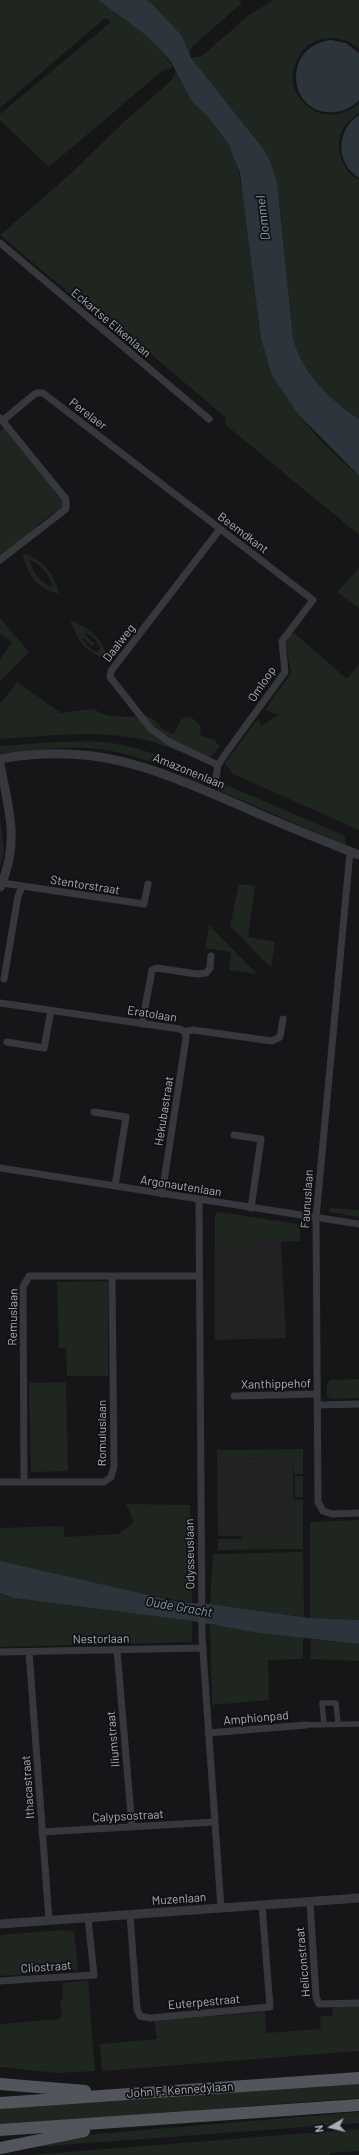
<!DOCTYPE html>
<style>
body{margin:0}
#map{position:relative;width:359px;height:2155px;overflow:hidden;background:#161618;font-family:Barlow,sans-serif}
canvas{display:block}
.north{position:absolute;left:311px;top:2107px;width:40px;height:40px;-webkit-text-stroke:3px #111113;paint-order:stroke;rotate:262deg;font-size:11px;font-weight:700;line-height:16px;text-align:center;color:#a8adb8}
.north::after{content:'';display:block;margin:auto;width:14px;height:18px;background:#a8adb8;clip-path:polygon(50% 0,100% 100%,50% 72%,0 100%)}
</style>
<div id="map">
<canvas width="359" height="2155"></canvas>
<div class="north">N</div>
</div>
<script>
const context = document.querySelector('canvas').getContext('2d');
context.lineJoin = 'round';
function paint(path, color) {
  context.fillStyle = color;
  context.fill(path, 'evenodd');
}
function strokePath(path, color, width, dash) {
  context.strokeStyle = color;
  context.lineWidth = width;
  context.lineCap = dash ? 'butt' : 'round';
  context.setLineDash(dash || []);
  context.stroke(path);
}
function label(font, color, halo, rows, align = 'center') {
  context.font = font + ' Barlow,sans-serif';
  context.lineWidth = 3.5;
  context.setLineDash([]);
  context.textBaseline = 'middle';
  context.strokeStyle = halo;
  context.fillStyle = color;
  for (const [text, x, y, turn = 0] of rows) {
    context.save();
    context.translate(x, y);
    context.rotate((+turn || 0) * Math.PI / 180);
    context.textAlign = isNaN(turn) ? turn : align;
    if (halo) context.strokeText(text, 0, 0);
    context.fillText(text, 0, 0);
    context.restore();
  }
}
const built = new Path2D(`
 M0,816l4,36 -4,15z
 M215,1240l66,2 5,96 -71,2z
 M293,1458l1,77 -76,1 -1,-77z`);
const green = new Path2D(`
 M0,0h98l45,33 16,15 14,19 -11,4 -113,96 -49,-47v-6l111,-92 -6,-4 -105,90z
 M146,0h93l3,3 -49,43 -4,8 -7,-18z
 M274,0h85v49c-11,-9 -22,-13 -36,-10 -10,2 -17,6 -22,14 -28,39 22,83 58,50v10c-5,4 -11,8 -14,13 -13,17 -4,45 14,54v239c-28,-18 -58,-47 -66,-81l-16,-156c-9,-33 -30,-54 -51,-80 -12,-14 -24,-29 -35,-44l11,-2 47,-41z
 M176,71l16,31 15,14 21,27 8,18 7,33 18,145c13,53 56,103 98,137v59l-133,-110 -1,-8 -115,-98 -8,2 -102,-86 67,-58 60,-58 44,-38z
 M4,428l60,72c0,6 -2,9 -7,13h-4l-16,12v4l-37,27v-125z
 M22,553c20,6 33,20 37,41 -24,-6 -30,-18 -37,-41zM29,560c12,4 21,14 23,27 -13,-5 -18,-14 -23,-27z
 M359,568v40l-22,-16z
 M0,618l29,34 -29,30v-23l12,-17 -12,-8z
 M70,620c22,10 31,17 39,40 -24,-8 -30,-17 -39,-40zM86,633l6,3 9,12 -4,4 -7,-4 -8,-9 1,-1 9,8 3,-2 -10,-9z
 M294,633l53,46 12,-15v166l-126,-56 -8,-11 33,-44 3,7 17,-11 -13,-5 26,-37 -5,-30 3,-8z
 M17,682l44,31 31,-4 17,7 21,1 14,-2 8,3 12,12 10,4 7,-15 10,-2 10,9 -1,9 14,5 6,6 -14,16c-19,-7 -38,-16 -57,-21 -48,-12 -100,-5 -149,-2v-35z
 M56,742c16,0 31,-1 47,0 37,3 71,20 105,35l-1,4 -6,2c-37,-18 -78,-34 -119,-35 -27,-1 -53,3 -80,6l-2,-3v-5z
 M217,781l128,55v9l-127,-55 -2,-4z
 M239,884l16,2 -7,51 27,5 -4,26 -41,-42z
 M209,925l48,49 -28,-4 2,-18 -26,-4z
 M330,1208l29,2v7l-29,-5 -2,-2z
 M220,1212l77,12 3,4v13l-85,3v-28l1,-3z
 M108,1281v95h-41l-1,-28h-7l-2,-66z
 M359,1379v19l-28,1 -4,-3v-12l4,-4z
 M66,1382l2,89 -37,1 -2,-89z
 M303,1449v25h-9l-1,-16 -76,1v-9z
 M295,1476h8v21h-8z
 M293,1500h10v49l-85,1v-11h23v-4h53z
 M126,1504l64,1 2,98 -59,-11 -133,-31v-33l63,-2 2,11 54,-3 15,-12z
 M359,1520v100l-49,-2v-96z
 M303,1552l1,65 -94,-13 3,-50z
 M0,1593l14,5 178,23v21l-192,5z
 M210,1625l93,12v22l-35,1 1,40 -57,5z
 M311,1639l48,5v17l-49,-2z
 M62,1930l12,1 4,39 -78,6v-41z
 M88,1980l7,91 -38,2 -57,-6v-43l59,-5 3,-3 -2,-17h3l-1,-16z
 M359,2006v45l-257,20 -2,-27 57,-5 -3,-18 111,-9 1,21 55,-4 -1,-13h13l-1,-9z
 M359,2083v15l-359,27v-17l147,-9z
 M359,2112v11l-324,24 60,-13z
 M359,2129v22l-29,2v2h-300z`);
const water = new Path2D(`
 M98,0h48l6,4 30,32 9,22 71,89 8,14 7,21 16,156c8,34 38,63 66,81v57l-61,-62 -26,-39 -11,-36 -21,-166 -12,-30 -21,-27 -15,-14 -21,-40 -12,-14 -16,-15z
 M331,40l15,3 13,10v47c-6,7 -15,11 -24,12 -47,5 -55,-66 -4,-72z
 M359,115v63c-24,-15 -23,-48 0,-63z
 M0,1561l179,41 31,2 100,14 49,2v24l-99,-11 -68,-12 -178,-23 -14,-5z`);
const pedestrian = new Path2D(`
 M306,1725l53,-1
 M324,1725l-2,-22h14l2,21`);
const minor = new Path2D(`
 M0,243l209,176
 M2,421l34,-28h7l270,207 -31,41 3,31 -59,81 -8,12 -2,12
 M0,560l66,-51v-10l-66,-81
 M218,765l-49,-23 -18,-13 -41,-52 1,-6 109,-142
 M350,852l-34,366 2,284 5,9 9,3 27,-1
 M2,883l142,21 4,-20
 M4,979l14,-83 4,-9
 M0,1003l180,26 5,3 8,-2 79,11 8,-4 3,-18
 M142,1024l10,-54 5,-2 40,6 9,-1 4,-5 1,-12
 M7,1042l37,6 7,-38
 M94,1112l32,5 -11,69
 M234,1135l27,4 -10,69
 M0,1168l359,56
 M162,1194l24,-156 -1,-6
 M199,1200l3,437 19,271
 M234,1396l83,-2
 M317,1405l42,-1
 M0,1482h104l7,-5 3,-10 -2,-191
 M24,1482l-1,-195 6,-11h170
 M117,1650l15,177
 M0,1652l203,-4
 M29,1652l20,268
 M208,1733l98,-8
 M42,1832l173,-10
 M310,1902l6,95 3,7 40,-1
 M130,1915l7,94 3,7 10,2 120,-11 -8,-102
 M0,1981l94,-6 -6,-57`);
const tertiary = new Path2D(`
 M0,759c96,-17 153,9 239,46 39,18 80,34 120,50
 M0,765c9,43 20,80 0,122
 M0,1924l359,-26`);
const primary = new Path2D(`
 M0,2084l85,7
 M0,2103l359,-25
 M0,2130l359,-25
 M0,2148l84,-17`);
const streetNames = [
 ["Eckartse Eikenlaan",111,323,40],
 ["Perelaer",88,414,37],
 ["Beemdkant",243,533,37],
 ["Daalweg",119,643,-52],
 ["Omloop",262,684,-56],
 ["Amazonenlaan",189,771,22],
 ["Stentorstraat",85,885,9],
 ["Eratolaan",152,1014,9],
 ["Hekubastraat",164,1111,-81],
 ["Argonautenlaan",181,1186,9],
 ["Faunuslaan",307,1199,-86],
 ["Remuslaan",13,1317,-89],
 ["Xanthippehof",276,1384,-1],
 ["Romuluslaan",102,1433,-90],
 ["Odysseuslaan",190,1554,-91],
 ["Nestorlaan",101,1639,-1],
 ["Amphionpad",256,1718,-5],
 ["Iliumstraat",113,1739,-95],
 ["Ithacastraat",28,1787,-94],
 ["Calypsostraat",128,1816,-3],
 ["Muzenlaan",179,1899,-4],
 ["Heliconstraat",303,1962,-95],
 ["Cliostraat",46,1967,-4],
 ["Euterpestraat",204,2002,-5],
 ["John F. Kennedylaan",180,2090,-4]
];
const waterNames = [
 ["Dommel",263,218,-97],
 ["Oude Gracht",179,1607,10]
];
paint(built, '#222225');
paint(green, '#1e261f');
paint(water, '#2c353c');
strokePath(pedestrian, '#37383d', 5.5);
strokePath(minor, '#37383d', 7);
strokePath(tertiary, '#37383d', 9);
strokePath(primary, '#53555c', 12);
label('12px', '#a8adb8', '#111113', streetNames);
label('italic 13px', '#7f9bb3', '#111113', waterNames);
</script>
